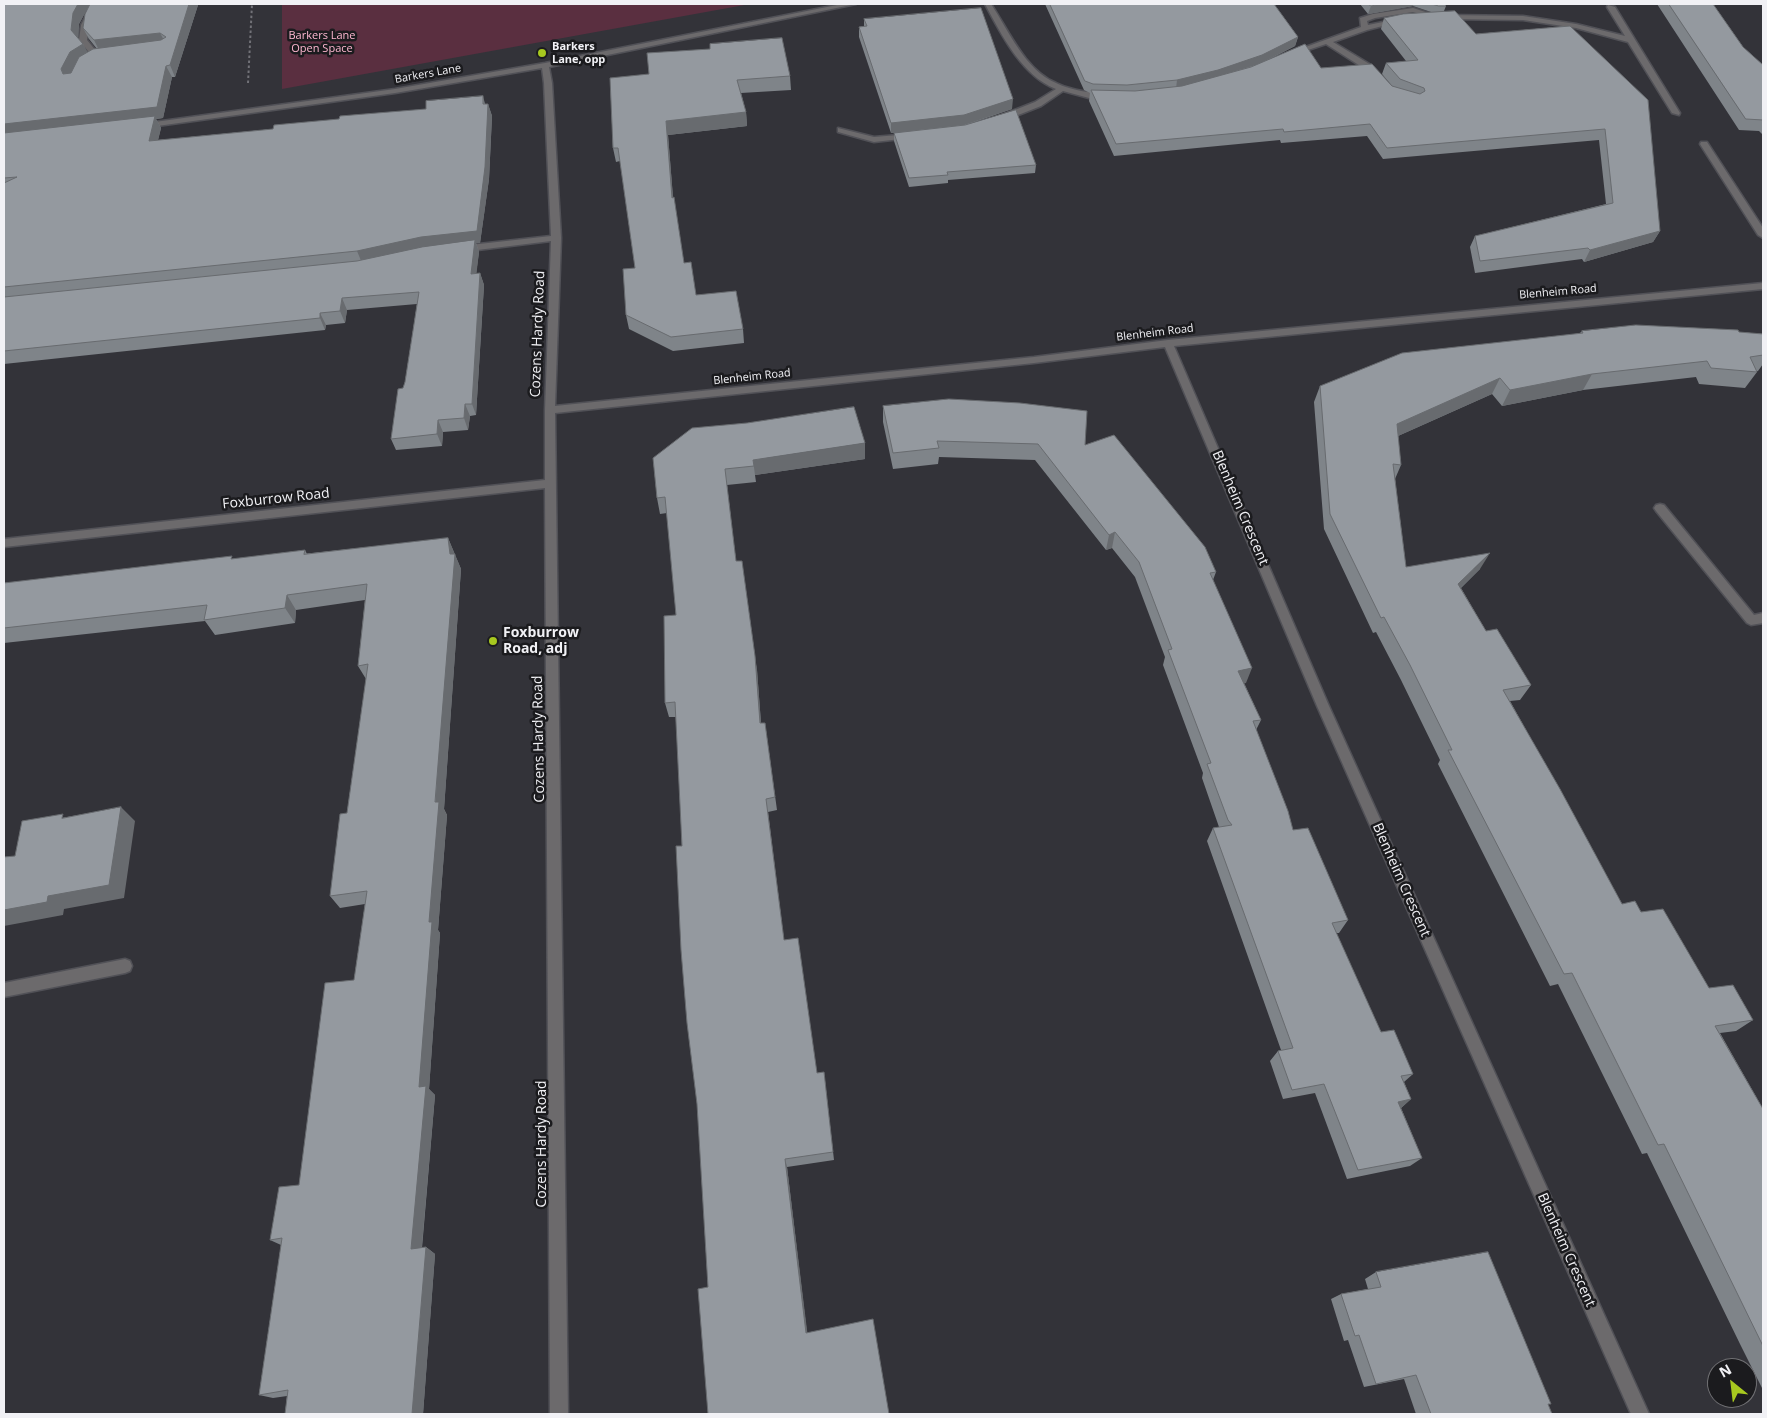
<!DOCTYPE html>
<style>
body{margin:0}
#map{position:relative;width:1767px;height:1418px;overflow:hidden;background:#333339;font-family:"Open Sans",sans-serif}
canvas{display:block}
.frame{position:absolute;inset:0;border:5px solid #f1f1f5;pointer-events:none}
.north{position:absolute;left:1707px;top:1358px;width:50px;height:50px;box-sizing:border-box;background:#1b1b1e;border:1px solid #717174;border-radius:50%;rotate:331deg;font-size:14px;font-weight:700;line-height:20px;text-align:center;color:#f1f1f5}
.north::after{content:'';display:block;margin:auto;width:18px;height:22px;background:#a7c81f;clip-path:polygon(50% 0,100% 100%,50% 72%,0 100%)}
</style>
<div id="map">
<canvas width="1767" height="1418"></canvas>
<div class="frame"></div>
<div class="north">N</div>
</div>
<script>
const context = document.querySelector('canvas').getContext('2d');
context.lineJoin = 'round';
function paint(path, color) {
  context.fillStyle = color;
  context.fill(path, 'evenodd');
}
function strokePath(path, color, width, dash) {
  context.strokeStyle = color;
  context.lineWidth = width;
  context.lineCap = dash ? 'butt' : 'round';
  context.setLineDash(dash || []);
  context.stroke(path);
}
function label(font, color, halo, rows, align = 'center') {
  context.font = font + ' "Open Sans",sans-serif';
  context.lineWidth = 5;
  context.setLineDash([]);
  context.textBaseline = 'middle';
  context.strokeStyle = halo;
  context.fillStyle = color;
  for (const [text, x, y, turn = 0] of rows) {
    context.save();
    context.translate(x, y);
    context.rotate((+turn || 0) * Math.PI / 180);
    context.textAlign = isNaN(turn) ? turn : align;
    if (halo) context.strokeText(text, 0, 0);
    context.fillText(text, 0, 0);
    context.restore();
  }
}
const green = new Path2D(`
 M282,4h468l-468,85z`);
const path = new Path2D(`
 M248,83l4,-79`);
const minor = new Path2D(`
 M92,4h7l-10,21 -2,15 14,17 -11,5 -4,-2 6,-4 -13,-16 2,-15z
 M842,4h14l-307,63 3,16 9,155 -6,168 479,-49 134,-17 595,-57v6l-589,57 155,360 320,708h-18l-314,-708 -152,-359 -131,16 -479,50 13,1001h-18l-5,-926 -541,59v-8l541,-59v-70l6,-169 -90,11 -5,-3 5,-3 90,-10 -7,-153 -2,-15 -147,25 -252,35h-3v-4l255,-35 150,-26z
 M985,4h6c18,27 34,66 65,79 16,8 34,9 52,12v4l-19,-1 -26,-7 -22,15 -38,15h-6v-4l38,-15 21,-13c-34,-13 -55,-55 -71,-85z
 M1608,5l7,2 65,106 -1,2 -7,-2 -44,-71 -52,-14 -53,-8 -78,-1 -4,-2 4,-2 78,1 53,8 49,12 -18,-29z
 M1413,8l28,9 -4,2 -24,-7 -38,6 -8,3 1,4 30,-6 4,2 -35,9 -34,12 38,23 10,12 -1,2h-6l-9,-10 -39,-25 -33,11 -4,-2 72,-26 -1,-9 13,-4z
 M838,128l36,9 36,-3 4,2 -4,2 -36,4 -36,-10z
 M1701,142h6l56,86v10l-5,-3 -58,-91z
 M1660,504l4,1 90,110 9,-2v10l-12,2 -4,-2 -91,-112 -2,-3 2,-3z
 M125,959l5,2 2,5 -2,5 -5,2 -121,24v-14z`);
const wall = new Path2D(`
 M4,4h193l1,1 -23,72h-3l-9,41 -7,1 5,9 -3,12 115,-11 66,-10 87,-10 57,-13 2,8h3l4,12 -3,63 -9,64h-4l3,9 -3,22 4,-1 4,12 -8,130 -6,1 -2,14 -25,2 -1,14 -46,4 -5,-11 12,-51 2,-6 12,-78 -70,6 -2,13 -19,2 -1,5 -321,34zM87,9l-4,19 6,11 8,10 -10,3 -4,-8 -5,-6 1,-14z
 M1045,4h229l24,33 -3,9 -27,14 53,8 71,18 -10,-12 4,-11 20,-2 -25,-32 3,-11 47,-6 -18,-6 -45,8 -8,-10h84l2,2 -2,5 32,23 94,-8 90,205 -7,11 -69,20 -2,-3 -107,14 -5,-26 5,-11 131,-32 -7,-64 -216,19 -16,-23 -86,7 -1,-3 -166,16 -25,-55 1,-8 -6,-3z
 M1657,4h56l30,43 20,18v70l-4,-4 -20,-1z
 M864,19l148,90 -43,15 67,41 -1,8 -87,7v3l-39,4 -15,-46v-8l26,-3 -29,3 -32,-96v-10l5,-1z
 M790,76l1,14 -50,3 5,19 1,14 -79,9 5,62 11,66 12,32 47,34 1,14 -71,8 -44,-22 -3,-14 9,-47 -15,-107 -4,1 -3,-14 -3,-70z
 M1582,331l157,1 24,2v30l-5,7h-2l1,1 -12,16 -46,-4 -3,-7 -113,13 -81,16 -10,-12 -94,42 3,29 -6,14 11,88 74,2 -19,19 25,43 45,54 -11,15 -10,1 112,203 19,8 68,76 44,32 -17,11 -16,2 43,76v281l-23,-46 -93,-191 -5,1 -84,-170 -8,2 -112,-222 2,-4 -39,-80 -25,-48 -3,1 -49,-104 -10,-127 6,-16 260,-53z
 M883,406l202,39 131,127 -3,8 33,103h-2l17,37 -5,10 37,100 55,90 -9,13h-3l45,99 32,42 -9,8 7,17 -10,9 21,50 -12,8 -63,13 -32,-86 -32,6 -13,-38 8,-10 3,-1 -74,-209 6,-13 6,-1 -17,-49 1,-5 -40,-108 2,-8 -30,-80 -23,-29 -6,2 -71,-90 -96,-3 -1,7 -45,5 -10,-47z
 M653,458l212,1 -110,16 1,7 -29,3 9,76 21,109 4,53h4l12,87 -9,2 16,128 33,133 7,-1 10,88 -47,7 20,166 80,73 -179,-119 -26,-441 -6,-129h-7l-4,-14 11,-88 -9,-102 -7,1 -3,-16z
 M448,538l13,31 -17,240 3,6 -9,115 2,3 -11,156 6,6 -13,153 4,-1 9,7 -12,160h-138l2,-18 -14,2 -14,-3 22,-150 -11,-5 29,-55 55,-205 11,-76 -25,4 -10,-12 17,-83 19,-134 -8,-13 7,-66 -69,10 -1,13 -80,12 -10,-14 -201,22v-60l230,-24 71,-9 2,4z
 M1376,1272l172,132 4,10h-136l-12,-35 -40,8 -16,-47 -4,1 -13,-42 10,-5 27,-5 -3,-10z`);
const shadedWall = new Path2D(`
 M78,4h12l-11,20 -1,17 -7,-11 2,-17z
 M189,4h8l1,1 -23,72 -5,-12z
 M1381,4h33l-1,2 -45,8 3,-8z
 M160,33l6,11 -66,8 -6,-12z
 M1298,37l-3,9 -36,18 -83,25 1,-9z
 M83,44l6,11 -22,26 -6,-12 9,-17z
 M166,66l6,11 -9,41 -7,1 5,9 -6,24 -6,-11 -145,-4v-13z
 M1013,99l-1,10 -48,16 -73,8v-10z
 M488,104l4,12 -3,63 -9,64h-4l3,9 -4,34 -113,-23 -5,-12z
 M746,112l1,14 -79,9 6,76 -2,-13 -6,-77z
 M1660,231l-7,11 -69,20 6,-12z
 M480,273l4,12 -8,130 -4,-11z
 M342,298l5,12 -2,13 -5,-12z
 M320,313l6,12 -1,5 -5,-12z
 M1592,374l-9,16 -81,16 8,-16z
 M1500,378l-8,16 -103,46 8,-16z
 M465,404l5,12 -2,14 -4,-12z
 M438,420l5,12 -1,14 -5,-12z
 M865,443v16l-110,16 -2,-15z
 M1115,532l-3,16 -6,2 3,-15z
 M448,538l13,31 -17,240 3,6 -9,115 2,3 -11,156 6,6 -14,161 -10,-7 8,-162 31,-533z
 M1490,553l-10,16 -31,30 9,-15z
 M744,576l13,94 5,67 -2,-14z
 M287,595l9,15 -1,13 -10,-15z
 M1252,668l-6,15 -14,3 6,-15z
 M121,807l14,14 -11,77 -60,11 -1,6 -59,11v-16l44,-14z
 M1411,1099l-11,10 -2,-7z
 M785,1159l2,8 21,171 -2,-5z
 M426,1247l9,7 -12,160h-11z`);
const building = new Path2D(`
 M4,4h74l-5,9 -2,17 12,14 -13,8 -9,17 2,5 8,-1 8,-16 14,-8 68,-9 5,-3 -6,-4 -66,7 -11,-12 2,-14 5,-10h99l-19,61 -4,1 -9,41 -153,17z
 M1050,4h224l24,33 -36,18 -44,15 -41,10 -50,5 -34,-1 -8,-3z
 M1369,4h12l-10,2z
 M1432,4h12l2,2h-7z
 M1669,4h44l30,43 20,18v55l-17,-1z
 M981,8l32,91 -49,16 -73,8 -32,-96 8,-1 -3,-7z
 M1455,11l21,23 94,-8 78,74 12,131 -70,19 -2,-2 -108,13 -5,-25 138,-33 -8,-74 -218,19 -17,-24 -86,8 -1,-3 -167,15 -25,-54 44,1 47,-5 69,-19 54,-23 16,24 51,-4 20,22 28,8 5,-3 -1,-3 -24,-9 -14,-16 32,-3 -34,-42 19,-4z
 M782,38l8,38 -53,4 9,32 -80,9 6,77 2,-1 10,66 7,-1 5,33 40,-4 7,38 -72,8 -45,-22 -3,-46 12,-1 -17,-120h-5l-3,-70 39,-4 -2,-21 63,-4v-5z
 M483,96v8h5l-3,63 -8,64 -56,6 -64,14 -353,36v-104l13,-6 -13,1v-45l151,-17 -6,25 124,-12 1,-4 65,-6 1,-3 86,-7v-8z
 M1016,110l20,55 -89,7 1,3 -39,3 -15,-45 71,-8z
 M475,240l-4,34 9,-1 -8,131h-7l-1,14 -26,2 -1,14 -46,5 7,-50 5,-1 2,-6 14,-90 -77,6 -2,13 -20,2v5l-316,33v-54l353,-36 65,-14z
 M1636,325l102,5 1,2 24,2v21l-13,2 7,15 -46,-4 -4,-7 -115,13 -82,16 -10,-12 -103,46 4,41 -8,-1 13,103 84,-14 -32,31 28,47 11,-2 34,56 -28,5 57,99 62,115 13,-3 6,11 22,-3 46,79 24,-3 20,35 -38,6 48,83v237l-99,-202 -6,1 -86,-172 -8,1 -116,-224h4l-42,-85 -26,-48 -3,1 -51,-104 -10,-128 82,-33 181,-20 -1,-2z
 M949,399l71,4 67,8 -2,34 29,-10 91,112 11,25 -6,1 42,95 -14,3 23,49 -8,1 35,90 5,19 15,-2 40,92 -16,3 49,109 13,-2 19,44 -12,2 10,23 -13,3 24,56 -64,12 -34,-86 -32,6 -14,-39 15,-3 -80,-220 19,-3 -4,-5 -21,-56 4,-1 -43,-113 4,-1 -33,-87 -24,-30 -6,3 -71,-91 -101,-3 2,7 -46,5 -10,-47z
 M854,407l11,36 -112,17 1,6 -29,3 11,92h6l13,95 5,67h5l10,74 -9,2 18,141 14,-2 19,135 7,-1 9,80 -48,7 21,174 67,-14 16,95h-181l-10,-125 10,-2 -11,-183 -10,-81 -6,-73 -5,-104h6l-7,-144 -10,1 -1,-87 12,-1 -11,-118 -8,1 -4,-40 39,-30 55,-5z
 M448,538l2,16h5l-20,248h4l-10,120h3l-13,165 7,-1 -15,163 15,-2 -14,167h-127l3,-24 -29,5 23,-157 -12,2 9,-53 20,-2 26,-202 29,-3 13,-89 -37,5 10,-82 7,-1 21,-149 -10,2 9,-82 -80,11 -2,13 -81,12 3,-15 -203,23v-45l228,-27 -1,3 74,-9 -1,4z
 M121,807l-12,78 -61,11 -1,6 -43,8v-53l11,-1 7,-35 41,-7 -1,4z
 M1488,1252l63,152h-3l4,10h-121l-15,-39 -40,9 -17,-49 -4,1 -14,-42 40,-7 -5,-15z`);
const markers = [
 [542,53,5,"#a7c81f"],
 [493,641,5,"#a7c81f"]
];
const farParknames = [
 ["Barkers Lane",322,36],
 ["Open Space",322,49]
];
const farPoinames = [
 ["Barkers",552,47],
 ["Lane, opp",552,60]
];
const farStreetnames = [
 ["Barkers Lane",428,74,-10],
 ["Blenheim Road",1558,292,-5],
 ["Blenheim Road",1155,333,-7],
 ["Blenheim Road",752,377,-6]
];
const streetNames = [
 ["Cozens Hardy Road",538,334,-88],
 ["Foxburrow Road",276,499,-6],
 ["Blenheim Crescent",1240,508,67],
 ["Cozens Hardy Road",539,739,-91],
 ["Blenheim Crescent",1401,880,66],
 ["Cozens Hardy Road",542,1144,-90],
 ["Blenheim Crescent",1566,1250,66]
];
const poiNames = [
 ["Foxburrow",503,633],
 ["Road, adj",503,649]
];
paint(green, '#5a2f40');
strokePath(minor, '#515157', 3);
strokePath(path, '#727278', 2, [2.5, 2.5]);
paint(minor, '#6c6a6c');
paint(wall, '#7f8489');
paint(shadedWall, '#686b6f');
paint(building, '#94999f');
strokePath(building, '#686b6f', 1);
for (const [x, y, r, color] of markers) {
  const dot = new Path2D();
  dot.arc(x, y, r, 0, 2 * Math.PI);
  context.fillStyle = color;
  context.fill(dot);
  strokePath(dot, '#1b1b1e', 2);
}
label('11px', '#feb7d0', '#1b1b1e', farParknames);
label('bold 11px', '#f1f1f5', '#1b1b1e', farPoinames, 'left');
label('11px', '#f1f1f5', '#1b1b1e', farStreetnames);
label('14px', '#f1f1f5', '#1b1b1e', streetNames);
label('bold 14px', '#f1f1f5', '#1b1b1e', poiNames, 'left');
</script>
